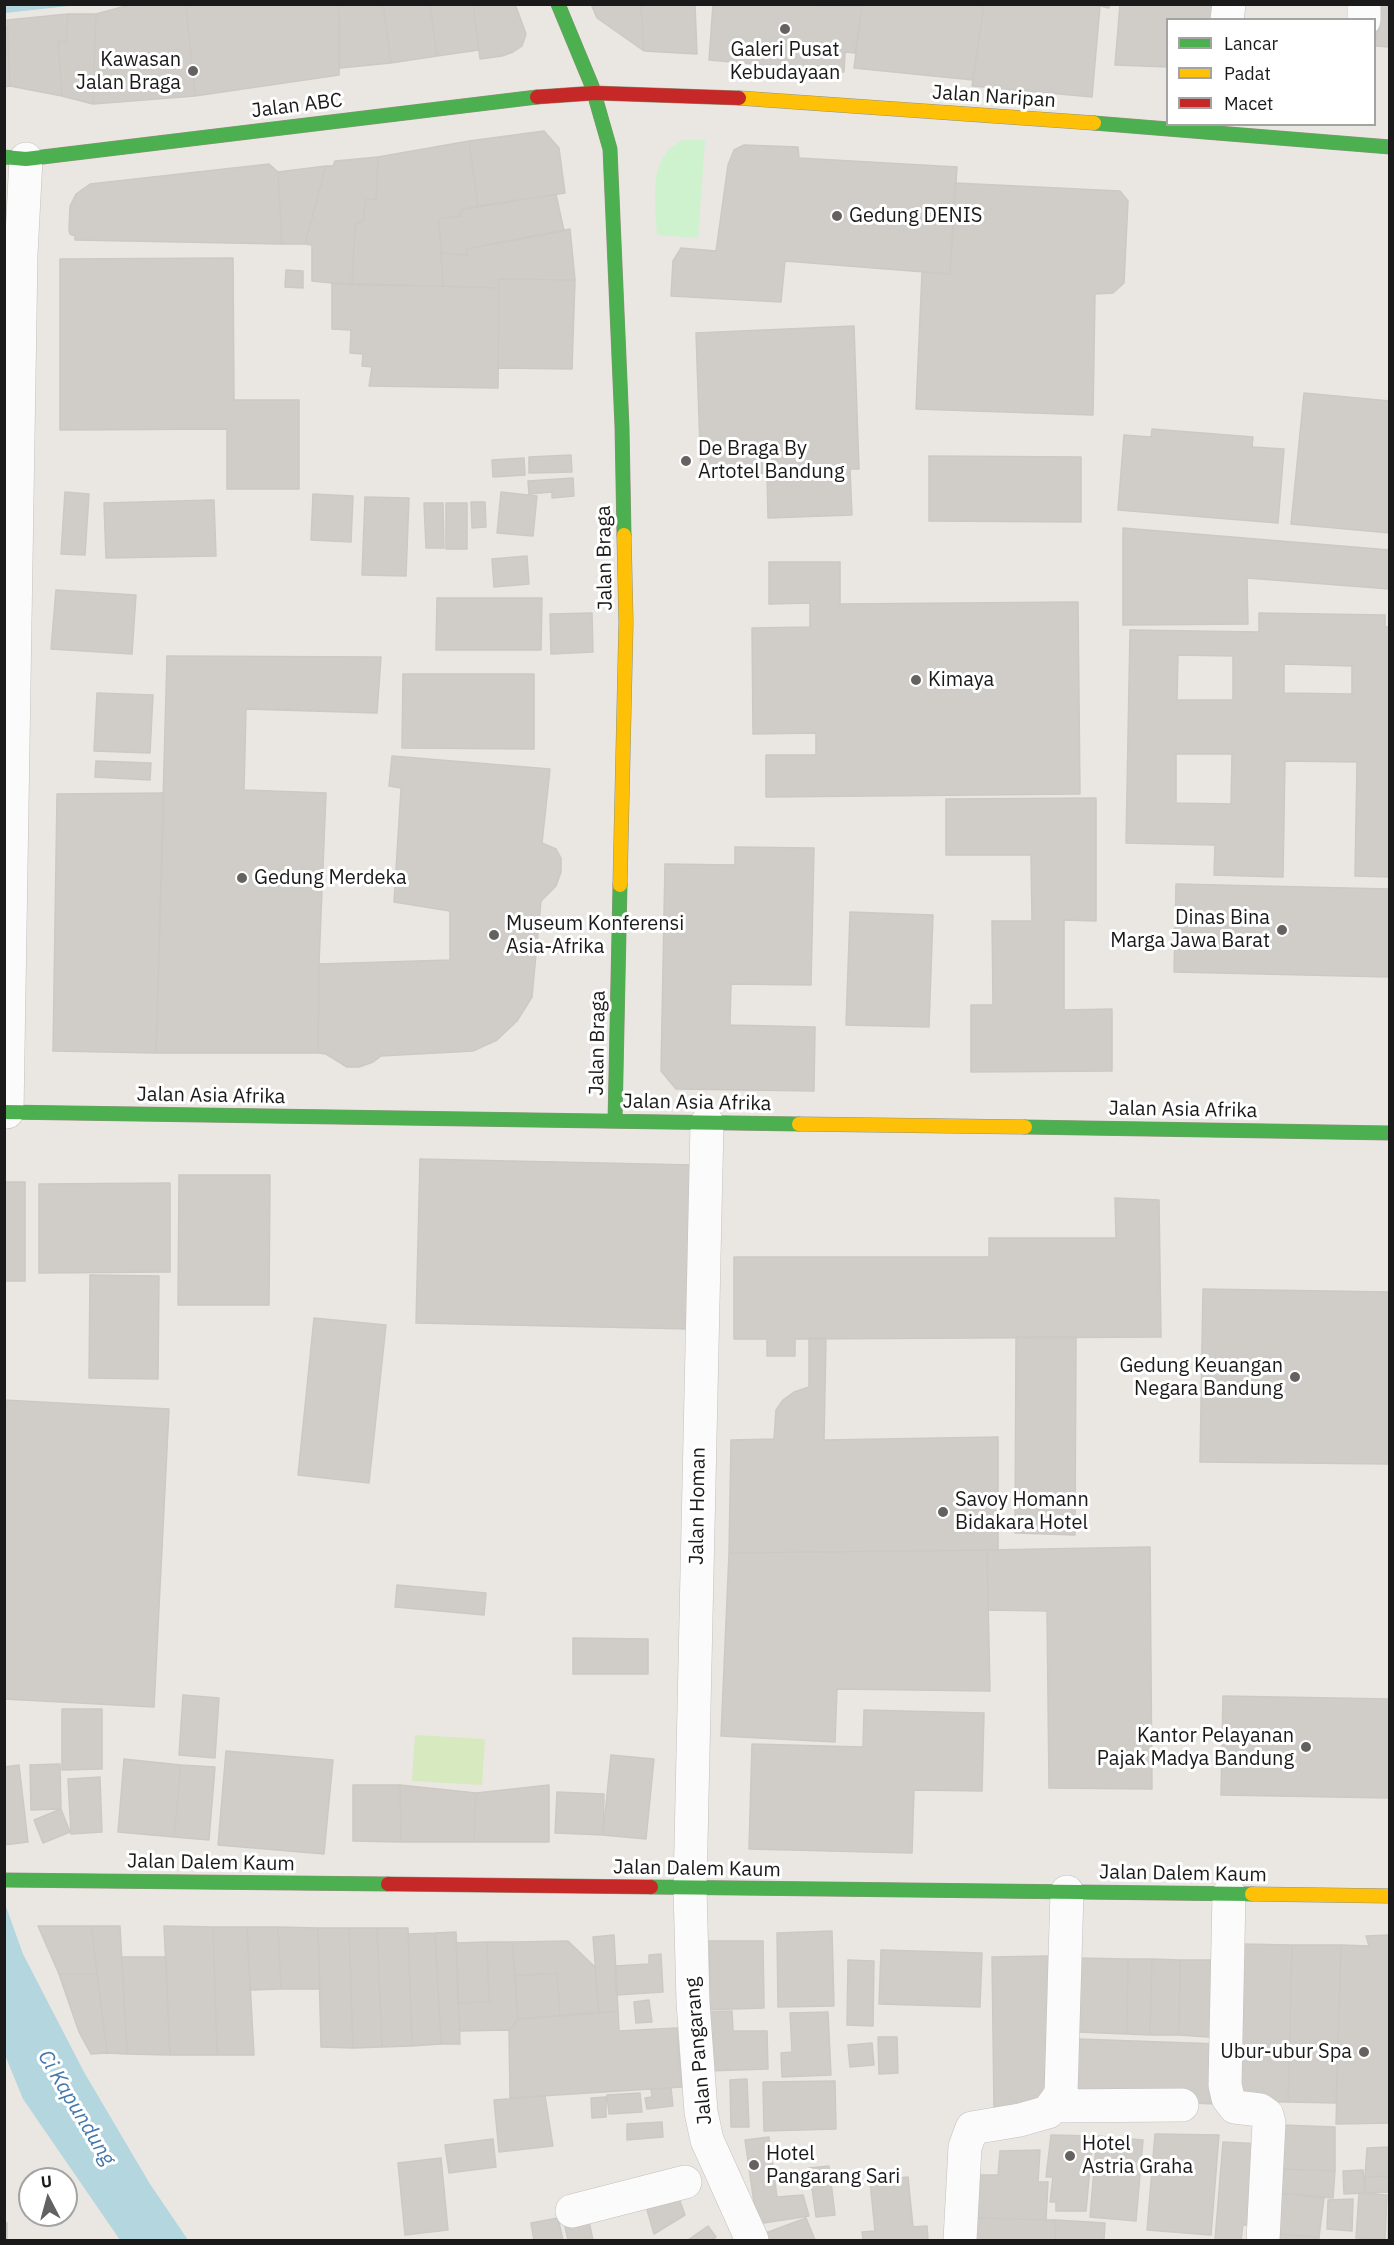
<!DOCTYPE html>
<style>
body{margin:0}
#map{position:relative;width:1394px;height:2245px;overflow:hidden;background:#eae7e2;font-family:"IBM Plex Sans",sans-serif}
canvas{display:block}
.frame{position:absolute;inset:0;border:6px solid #1a1a1a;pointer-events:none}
.legend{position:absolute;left:1166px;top:18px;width:210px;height:108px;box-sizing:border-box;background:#fff;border:2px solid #a3a3a3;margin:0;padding:8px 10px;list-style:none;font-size:18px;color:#1a1a1a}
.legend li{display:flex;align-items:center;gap:12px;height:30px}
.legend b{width:30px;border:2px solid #a3a3a3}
.north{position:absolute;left:18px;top:2167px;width:60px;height:60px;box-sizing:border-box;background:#fff;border:2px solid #a3a3a3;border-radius:50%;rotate:354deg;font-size:16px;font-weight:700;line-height:24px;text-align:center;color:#1a1a1a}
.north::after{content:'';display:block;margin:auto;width:21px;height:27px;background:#636260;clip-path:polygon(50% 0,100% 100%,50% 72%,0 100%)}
</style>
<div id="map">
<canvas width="1394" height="2245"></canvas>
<div class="frame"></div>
<ul class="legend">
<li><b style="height:8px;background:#4caf50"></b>Lancar</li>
<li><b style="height:8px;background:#ffc107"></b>Padat</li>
<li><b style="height:8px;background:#c62828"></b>Macet</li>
</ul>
<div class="north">U</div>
</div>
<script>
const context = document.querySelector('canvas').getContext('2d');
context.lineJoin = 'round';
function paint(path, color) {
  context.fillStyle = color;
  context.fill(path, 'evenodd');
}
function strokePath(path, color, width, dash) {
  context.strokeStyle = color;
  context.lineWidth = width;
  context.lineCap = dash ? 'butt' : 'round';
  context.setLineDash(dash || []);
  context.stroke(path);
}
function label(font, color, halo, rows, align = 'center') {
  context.font = font + ' "IBM Plex Sans",sans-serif';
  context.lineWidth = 6;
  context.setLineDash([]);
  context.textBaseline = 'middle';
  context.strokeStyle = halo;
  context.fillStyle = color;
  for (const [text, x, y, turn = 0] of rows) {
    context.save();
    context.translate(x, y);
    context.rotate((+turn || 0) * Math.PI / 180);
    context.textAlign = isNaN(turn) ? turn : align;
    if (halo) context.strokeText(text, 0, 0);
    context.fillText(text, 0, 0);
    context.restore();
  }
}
const grass = new Path2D(`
 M415,1735l70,4 -3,46 -70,-4z`);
const park = new Path2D(`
 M683,140h22l-7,98 -41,-3c-1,-35 -11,-77 26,-95z`);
const water = new Path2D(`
 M5,4h73v1l-73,8z
 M4,1901l19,53 61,118 66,112 38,56h-68l-97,-141 -18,-44z`);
const building = new Path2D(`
 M133,4h53l9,92 -102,8 3,-90z
 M353,4l-14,1v70l-144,21 -9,-91z
 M383,4h47l7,52 -46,7z
 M383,4l8,59 -51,5 -1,-63z
 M430,4h43l6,46 -42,6z
 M473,4h42l11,30 -4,12 -9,6 -11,4 -22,3z
 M591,4h50l3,47 -47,-33z
 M641,4h54l2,50 -53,-3z
 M713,4l149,2 -7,47 -10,-1 -1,20 -135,-12z
 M984,4l-11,76 -119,-12 8,-62 -13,-2z
 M984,4h125v4l-9,-2 -8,91 -120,-11z
 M1120,4h100l-1,16h-51v47l-53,-2z
 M1379,4h11v43l-15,-1z
 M68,14l-2,28 -8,-1 4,55 -52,-10 -3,-66z
 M68,14h28l-3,90 -31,-8 -4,-55 8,1z
 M4,27h4l2,59 -6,1z
 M544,131l15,17 6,45 -87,13 -9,-65z
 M469,141l9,65 -18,4 1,6 -22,3 4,67 -91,-1 3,-60 9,-5 1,-20 11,-1 2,-42z
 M744,145l54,2 1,11 158,9 -7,107 -165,-13 -4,41 -110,-6 2,-35 8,-13 35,3 12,-86 6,-15z
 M378,157l-2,42 -11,1 -1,20 -9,5 -3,60 -40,-4v-36l-7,-1 21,-78h7l2,-5z
 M269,164l9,8 4,72 -207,-4v-4l-5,-2 -1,-4 1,-24 6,-12 14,-10z
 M326,166l-21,78h-23l-4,-72z
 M955,183l165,8 8,10 -4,82 -11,10 -18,1 -2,121 -177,-6 6,-137 28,2z
 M556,194l8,37 -98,18 1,6 -26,-2 -2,-34 22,-3 -1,-6z
 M570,229l5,51 -76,-1v9l-56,-2 -2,-33 26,2 -1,-6z
 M233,258l1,142h65v89h-72v-60l-167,1v-171z
 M286,270l17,1v17l-18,-1z
 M499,279l76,1 -3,89 -74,-1z
 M332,283l167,5 -1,100 -129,-2 3,-19 -10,-1 1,-12 -13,-1 1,-23 -19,-1z
 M854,326l5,143h-9l2,46 -84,3 -1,-45 -66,2 -5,-142z
 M1304,393l86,8v132l-99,-9z
 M1152,429l101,8 -1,10 32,2 -6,74 -160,-13 6,-75 27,2z
 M571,455l1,17 -43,1v-16z
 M929,456l152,1v65l-152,-1z
 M524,458l1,17 -32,2 -1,-17z
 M573,478l1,18 -22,2v-6l-23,2 -1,-13z
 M65,492l24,2 -4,61 -24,-1z
 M501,492l36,4 -4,40 -36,-3z
 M313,494l40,2 -2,46 -40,-2z
 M365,497l44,1 -3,78 -44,-1z
 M214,500l2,56 -110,2 -2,-55z
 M471,502h14l1,25 -14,1z
 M424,503h19l1,45h-18z
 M446,503h21v46h-21z
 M1123,528l267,22v39l-143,-11 1,46 -125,1z
 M527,556l2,28 -35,3 -2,-28z
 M769,562h71v42l238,-2 2,192 -314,3v-42h50v-22l-63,1 -1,-106 58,-1v-24l-41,1z
 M56,590l80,5 -4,59 -81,-5z
 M437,598h105l-1,52h-105z
 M592,613l1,39 -42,2 -1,-40z
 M1259,613l126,2v12h5v250l-35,-1 2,-114 -72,-1 -2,116 -69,-2 1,-30 -89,-2 4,-213 129,2zM1178,655l55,1v44h-56zM1284,664l68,2v28l-68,-1zM1176,754h56l-1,50 -55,-1z
 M167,656l214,1 -4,56 -131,-4 -2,81 82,3 -7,171 -1,89h-162z
 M403,674h131v75l-132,-1z
 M97,693l56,2 -3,58 -56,-2z
 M392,756l158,13 -8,74 14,6 5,9v14l-5,14 -15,15 -9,96 -15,24 -20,19 -24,11 -92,5 -8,6 -14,5h-12l-21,-13 -8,-1 1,-89 131,-4v-49l-56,-9 7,-114 -12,-2z
 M96,761l55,2 -1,17 -55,-3z
 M164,793l-8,260 -103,-2 4,-257z
 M1096,798v123l-32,-1v90l48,-1v62l-141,1v-67h22l-1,-84h40l-1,-66h-85v-56z
 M735,847l79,1 -3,137 -80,-1 -1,41 85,2 -1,64 -138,-2 -15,-18 4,-207 70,1z
 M1176,884l214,5v88l-216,-5z
 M850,912l83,3 -4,112 -83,-2z
 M420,1159l273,6 -3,164 -274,-6z
 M179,1175h91l-1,130h-91z
 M4,1182h21v99h-21z
 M170,1183v89l-131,1v-89z
 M1115,1198l44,2 2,137 -366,2v17h-28v-17h-33v-82h255v-19h127z
 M90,1275l69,1 -1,103 -69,-1z
 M1203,1289l187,3v172l-190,-2z
 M314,1318l72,7 -17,158 -71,-8z
 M1016,1337h60l-1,198 -60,-2z
 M809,1338h17l-2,102 174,-3v113l-269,3 2,-113 43,-1 2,-29 7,-10 11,-8 15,-5z
 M4,1400l165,9 -15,298 -150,-8z
 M1150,1547l2,242 -103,-1 -2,-177 -59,-1 -1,-60z
 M987,1550l3,141 -153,-2 -2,53 -114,-6 8,-183z
 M397,1585l89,8 -2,22 -89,-8z
 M573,1638l75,1v35h-75z
 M183,1695l36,3 -4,60 -36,-3z
 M1223,1696l167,3v99l-169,-3z
 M62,1709h40v60l-40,1z
 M864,1710l120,3 -2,78 -68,-1 -2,63 -163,-4 3,-105 111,3z
 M226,1751l107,9 -9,94 -106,-9z
 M611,1755l43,4 -8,80 -43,-4z
 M124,1759l57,6 -7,72 -56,-5z
 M60,1764l1,45 -30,1 -1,-45z
 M19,1765l9,77 -24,3v-78z
 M181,1765l34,2 -6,73 -35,-3z
 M100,1777l2,55 -31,2 -3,-55z
 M353,1785h47l1,57 -48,-1z
 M400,1785l76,8 -2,49h-73z
 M549,1785v57h-75l2,-49z
 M557,1792l47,2 -1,41 -48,-2z
 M61,1809l9,23 -27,11 -9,-23z
 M38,1926h53l6,48h-38z
 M91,1926h29l7,128 -20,-1z
 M164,1926l49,1 4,128h-47z
 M213,1927h34l7,128h-37z
 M247,1927h31l3,62 -31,1z
 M278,1927l40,1 2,61h-39z
 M318,1928h31l4,120 -32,-1z
 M349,1928h28l5,119 -29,1z
 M377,1928h31l4,118 -30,1z
 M832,1931l2,75 -56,1 -1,-74z
 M456,1932l4,112h-19l-6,-111z
 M435,1933l6,111 -29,2 -4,-112z
 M614,1935l4,76 -19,2 -6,-76z
 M1390,1935v188l-54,1 5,-179 28,1 -3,-10z
 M568,1941l27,26 4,46 -39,3 -3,-43 -42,3 -3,-34z
 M709,1941h54l1,67 -63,2v-29h9z
 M487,1942h25l6,77 -9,11 -49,1 -2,-28 31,-1z
 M487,1942l2,60 -31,1 -2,-60z
 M1241,1944l51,1 -4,157 -51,-1z
 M1292,1945h49l-5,158 -48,-1z
 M881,1950l101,3 -2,54 -101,-3z
 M661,1954l2,38 -47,3 -1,-29 34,-2v-9z
 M1050,1956l-6,147 -50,7 -2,-153z
 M122,1957h44l4,98 -43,-1z
 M1078,1958l50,1 -1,75 -49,-2z
 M1128,1959h24l-2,76 -23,-1z
 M1152,1959l28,1 -1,75h-29z
 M848,1960l26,1 -1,65 -26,-1z
 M1180,1960h45l-3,78 -43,-3z
 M557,1973l3,43 -42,3 -3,-43z
 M59,1974h38l10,79 -16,1 -12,-22z
 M649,2000l3,22 -16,1 -2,-21z
 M618,2011l1,20 58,-3 5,59 -172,11 -1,-68 9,-11z
 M732,2011l1,20h34l1,38 -63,2 -1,-59z
 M828,2012l3,63 -49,2 -1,-24 11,-1 -2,-39z
 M878,2037h19l1,36 -19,1z
 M1078,2039l141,5 -3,60 -141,-6z
 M872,2043l2,22 -24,2 -2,-22z
 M747,2079l2,48h-18l-1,-47z
 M835,2081l1,48 -72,2 -1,-49z
 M671,2088l2,18 -26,3 -2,-11 7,-1 -1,-8z
 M640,2093l2,19 -33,2 -2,-19z
 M545,2096l8,50 -54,6 -5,-52z
 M606,2097v20l-14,1 -1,-20z
 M662,2122l1,15 -36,3v-16z
 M1282,2125l53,2v44l-54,-2z
 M1155,2134l64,1 -8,100 -64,-5z
 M1051,2135l42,1 -7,75h-30v-9h-6l3,-25h-7z
 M1097,2136l46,4 -7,81 -46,-4z
 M769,2137l8,60 26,-2 6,21 -52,8 -12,-84z
 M493,2139l3,28 -47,6 -4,-28z
 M1223,2142l40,2 -2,81h-18l-2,15h-26z
 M1390,2147v29l-25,1 2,-29z
 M1040,2150l-2,32h10l-2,38 -70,-2 3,-43h19l2,-24z
 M441,2158l7,72 -43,5 -7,-72z
 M829,2166l6,49 -19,2 -7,-49z
 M1281,2169l54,2 -2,27 -54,-5z
 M1363,2170l2,23 -21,1 -1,-23z
 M1390,2176v16l-25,1v-16z
 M908,2177l5,50 14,-1 1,14h-65l-1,-8 13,-1 -5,-50z
 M676,2190l9,25 -31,19 -10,-35z
 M1279,2193l45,5 -5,39 -42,-3z
 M1359,2193l28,2 -2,44 -29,-1z
 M1389,2198l1,42h-2z
 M1353,2199l-1,32 -25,-2 1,-29z
 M588,2217l5,23h-25l-4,-18z
 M558,2218l5,22h-29l-3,-17z
 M806,2218l9,22h-48l-4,-6z
 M976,2218l80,2 -1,20h-79z
 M1056,2220l49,3 -1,17h-49z
 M4,2223h3v17h-3z
 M708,2226l8,11 -4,3h-24z
 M1277,2234l42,3v3h-43z`);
const street = new Path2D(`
 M1227,20l2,-16
 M1364,20v-16
 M7,1112l14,-858 5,-95
 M707,1123l-17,765 3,114 8,110 6,28 45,100
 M1229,1894l-4,191 3,13 7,9 25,3 7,5 2,8 -6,117
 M1053,2106l129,-1
 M572,2211l113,-29
 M960,2240l5,-93 7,-19 48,-8 28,-8 13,-18 6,-202`);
const fast = new Path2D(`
 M558,4l34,82 18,63 12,278 2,108
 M1094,123l296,24
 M4,157l22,2 511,-62
 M4,1112l795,12
 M615,1121l5,-236
 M1025,1127l365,6
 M4,1880l384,4
 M651,1887l601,7`);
const slow = new Path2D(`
 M739,98l355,25
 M620,885l6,-263 -2,-87
 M799,1124l226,3
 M1252,1894l138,2`);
const jam = new Path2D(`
 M537,97l58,-4 144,5
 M388,1884l263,3`);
const markers = [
 [785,29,6,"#636260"],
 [193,71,6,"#636260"],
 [837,216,6,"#636260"],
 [686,461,6,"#636260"],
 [916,680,6,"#636260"],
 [242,878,6,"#636260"],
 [1282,930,6,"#636260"],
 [494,935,6,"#636260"],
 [1295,1377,6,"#636260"],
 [943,1512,6,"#636260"],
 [1306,1747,6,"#636260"],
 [1364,2052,6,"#636260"],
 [1070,2156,6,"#636260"],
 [754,2165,6,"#636260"]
];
const poiNames = [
 ["Galeri Pusat",785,50,"center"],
 ["Kebudayaan",785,73,"center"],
 ["Kawasan",181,60,"right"],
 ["Jalan Braga",181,83,"right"],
 ["Gedung DENIS",849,216],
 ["De Braga By",698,449],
 ["Artotel Bandung",698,472],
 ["Kimaya",928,680],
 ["Gedung Merdeka",254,878],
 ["Dinas Bina",1270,918,"right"],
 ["Marga Jawa Barat",1270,941,"right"],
 ["Museum Konferensi",506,924],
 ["Asia-Afrika",506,947],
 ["Gedung Keuangan",1283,1366,"right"],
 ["Negara Bandung",1283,1389,"right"],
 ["Savoy Homann",955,1500],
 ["Bidakara Hotel",955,1523],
 ["Kantor Pelayanan",1294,1736,"right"],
 ["Pajak Madya Bandung",1294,1759,"right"],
 ["Ubur-ubur Spa",1352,2052,"right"],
 ["Hotel",1082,2144],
 ["Astria Graha",1082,2167],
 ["Hotel",766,2154],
 ["Pangarang Sari",766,2177]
];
const streetNames = [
 ["Jalan Naripan",994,97,4],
 ["Jalan ABC",297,106,-7],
 ["Jalan Braga",605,558,-91],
 ["Jalan Braga",598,1043,-89],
 ["Jalan Asia Afrika",211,1096,1],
 ["Jalan Asia Afrika",697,1103,1],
 ["Jalan Asia Afrika",1183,1110,1],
 ["Jalan Homan",698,1506,-89],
 ["Jalan Dalem Kaum",211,1863,1],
 ["Jalan Dalem Kaum",697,1869,1],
 ["Jalan Dalem Kaum",1183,1874,1],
 ["Jalan Pangarang",699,2051,-95]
];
const waterNames = [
 ["Ci Kapundung",76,2108,59]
];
paint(grass, '#d6e9bf');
paint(park, '#cef2ce');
paint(water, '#b4d6de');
paint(building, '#d0cdc9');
strokePath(building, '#cdc8c4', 1.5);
strokePath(street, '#c2c0be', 34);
strokePath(fast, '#91927b', 15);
strokePath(slow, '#91927b', 15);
strokePath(jam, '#91927b', 15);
strokePath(street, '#fcfbfb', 33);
strokePath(fast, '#4caf50', 14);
strokePath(slow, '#ffc107', 14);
strokePath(jam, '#c62828', 14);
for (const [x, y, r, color] of markers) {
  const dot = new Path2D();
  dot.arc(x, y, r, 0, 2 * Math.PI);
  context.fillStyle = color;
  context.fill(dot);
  strokePath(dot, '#fff', 2);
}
label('20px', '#1a1a1a', '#fff', poiNames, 'left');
label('20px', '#1a1a1a', '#fff', streetNames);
label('italic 21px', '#4578ac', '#fff', waterNames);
</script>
